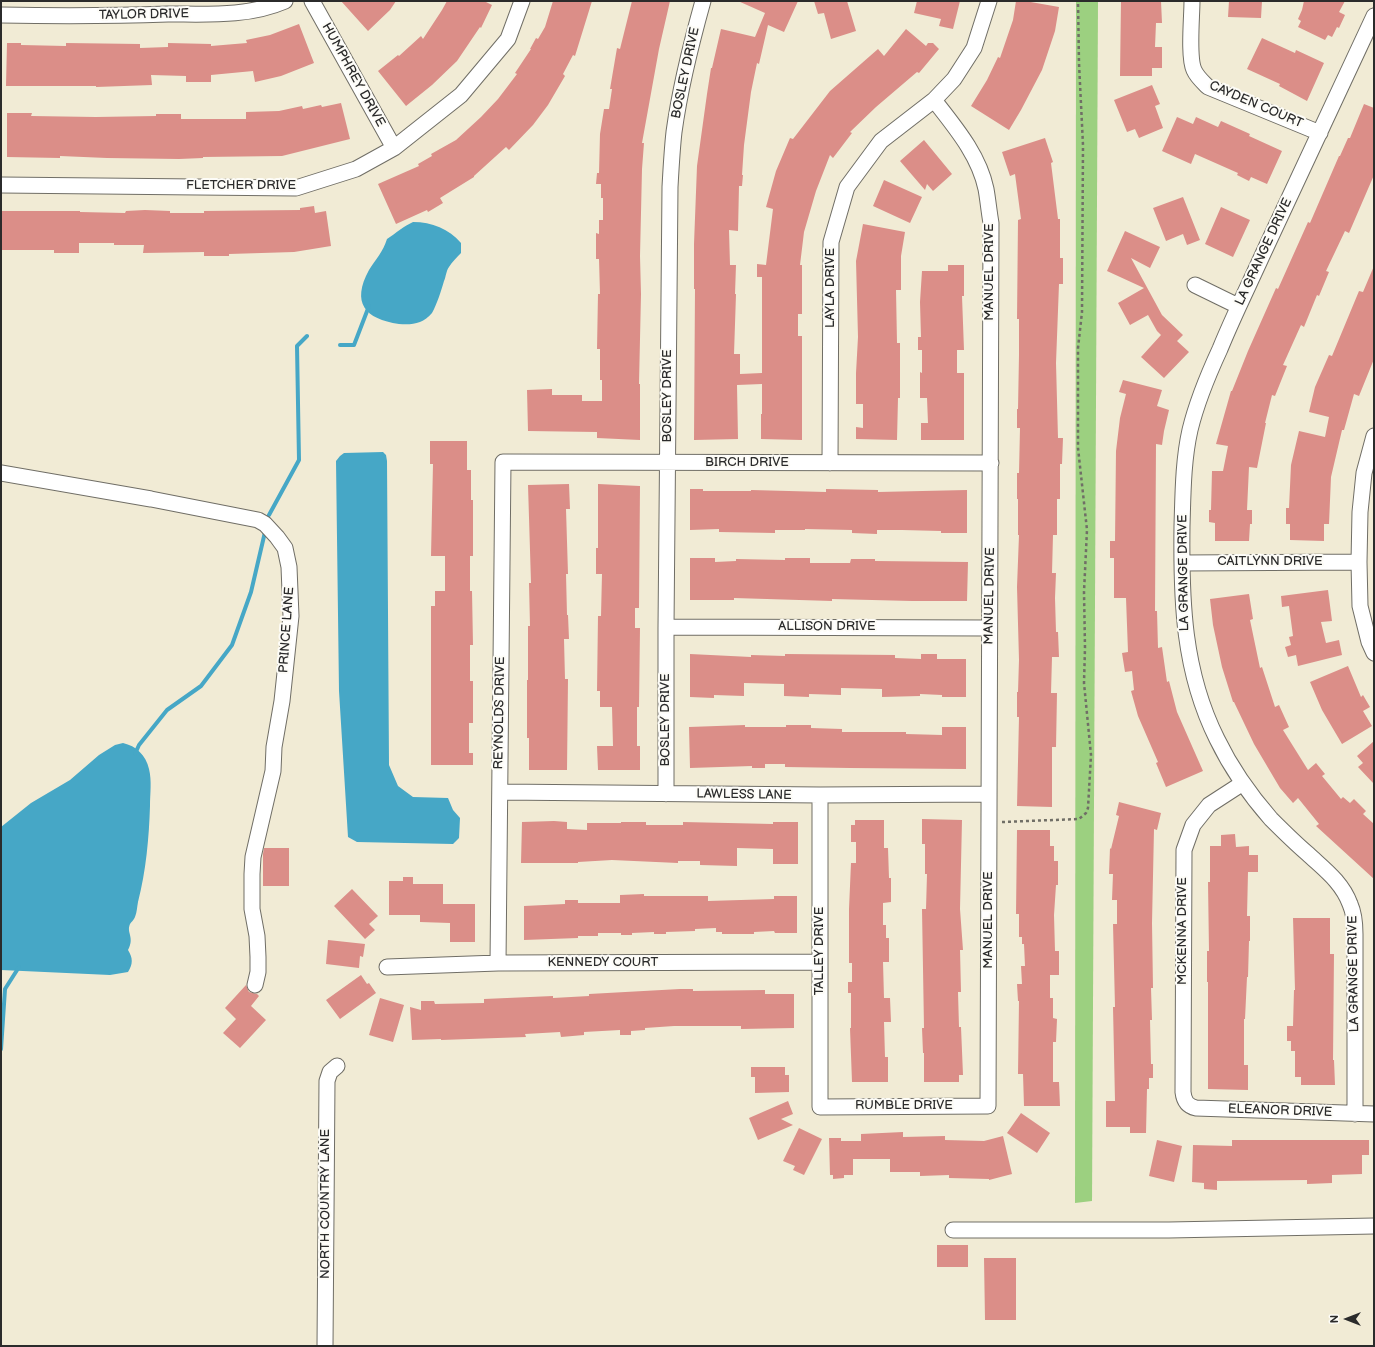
<!DOCTYPE html>
<style>
body{margin:0}
#map{position:relative;width:1375px;height:1347px;overflow:hidden;background:#f1ebd5;font-family:"Balsamiq Sans",sans-serif}
canvas{display:block}
.frame{position:absolute;inset:0;border:2px solid #2b2b2b;pointer-events:none}
.north{position:absolute;left:1327px;top:1299px;width:40px;height:40px;-webkit-text-stroke:3px #fdfcf7;paint-order:stroke;rotate:270deg;font-size:11px;font-weight:700;line-height:16px;text-align:center;color:#2b2b2b}
.north::after{content:'';display:block;margin:auto;width:14px;height:18px;background:#2b2b2b;clip-path:polygon(50% 0,100% 100%,50% 72%,0 100%)}
</style>
<div id="map">
<canvas width="1375" height="1347"></canvas>
<div class="frame"></div>
<div class="north">N</div>
</div>
<script>
const context = document.querySelector('canvas').getContext('2d');
context.lineJoin = 'round';
function paint(path, color) {
  context.fillStyle = color;
  context.fill(path, 'evenodd');
}
function strokePath(path, color, width, dash) {
  context.strokeStyle = color;
  context.lineWidth = width;
  context.lineCap = dash ? 'butt' : 'round';
  context.setLineDash(dash || []);
  context.stroke(path);
}
function label(font, color, halo, rows, align = 'center') {
  context.font = font + ' "Balsamiq Sans",sans-serif';
  context.lineWidth = 4;
  context.setLineDash([]);
  context.textBaseline = 'middle';
  context.strokeStyle = halo;
  context.fillStyle = color;
  for (const [text, x, y, turn = 0] of rows) {
    context.save();
    context.translate(x, y);
    context.rotate((+turn || 0) * Math.PI / 180);
    context.textAlign = isNaN(turn) ? turn : align;
    if (halo) context.strokeText(text, 0, 0);
    context.fillText(text, 0, 0);
    context.restore();
  }
}
const green = new Path2D(`
 M1076,1h22l-6,1200 -17,2z`);
const water = new Path2D(`
 M413,222c19,0 36,7 48,21v10c-4,4 -9,9 -12,14 -3,4 -3,10 -5,14 -3,10 -7,23 -12,32 -9,11 -20,12 -33,11 -34,-5 -48,-21 -30,-54 7,-11 14,-18 18,-31 9,-6 17,-13 26,-17z
 M383,452l3,3 1,6 2,304 9,21 15,11 35,1 5,12 7,8 -1,20 -6,6 -96,-2 -9,-5 -9,-146 -3,-230 4,-5 4,-3z
 M123,743c13,3 23,12 26,26 3,12 1,25 1,37 -1,32 -4,65 -12,96 -1,5 -1,10 -3,15 -1,3 -4,5 -5,7 -4,9 5,13 -2,26 5,8 5,14 0,22l-18,3 -109,-5v-143l30,-24 39,-23 29,-25 16,-10z`);
const stream = new Path2D(`
 M340,345h14l15,-39
 M269,515l30,-55 -2,-114 10,-10
 M135,754l4,-9 28,-35 34,-24 31,-41 19,-53 14,-60
 M1,1049l4,-60 14,-22`);
const building = new Path2D(`
 M341,1h55l-6,9 -22,21z
 M447,1h37l8,4 -11,23 -1,-1 -23,34 -25,24 -26,21 -28,-35 20,-16 1,1 22,-20 2,3 19,-29z
 M553,1h39l-17,55 -2,-1 -10,19 2,2 -17,29 -15,20 -24,25 -3,-3 -32,29v1l-34,21 3,5 -15,9 -1,-2 -31,14 -18,-40 41,-18 -1,-2 14,-8 -1,-2 25,-14 25,-23 17,-18 19,-25 -2,-1 16,-24h-1l6,-11 2,1 7,-12z
 M632,1h38l-11,48 -17,94h2l-2,26 -2,87 1,38 -2,90h1v56l-43,-2v-6l-69,-1 -1,-41 25,-1v6h30v6h20v-21h-2v-31h-3l1,-55h2l-1,-35h-3v-26l3,1v-14h4v-22h-2v-14h-5l1,-11h2l1,-39 4,-25h5l3,-20h-2l7,-41 3,1z
 M738,1h60l-14,31 -16,-7 -9,39 -2,-1 -6,29 -7,53 -2,30h1l-1,11h-3l-1,45 -9,-1 1,35h6l-1,29h1l-2,60h6v20l22,-1v-96h-5v-13l9,1 7,-56 -7,-2 10,-36 14,-33 3,1 37,-48 48,-42 6,7 22,-27 20,17 2,-3h5l6,6 -20,24 -2,-1 -41,35 -26,25 2,1 -19,25 -3,-3 -14,36 -12,41 -4,33h2v49h-4v22h4v104l-41,-1v-25h1v-30l-25,1 1,54 -44,1 1,-151h-1v-45l3,-78 10,-72 4,-26h1l9,-39 34,8 10,-24z
 M814,1h33l9,30 -25,8 -7,-26 -6,1z
 M917,1h43l-7,28 -14,-3 2,-7 -27,-6z
 M1016,1h9l34,6 -4,24 -13,39 -21,40 -12,20 -38,-24 16,-26 11,-23 2,1 13,-38z
 M1121,1h40l1,22h-6l-1,24h7v21h-10v8h-32z
 M1229,1h33l-1,17 -33,-1z
 M1304,1h41l-6,11 6,3 -6,13 -2,-1 -5,10 -4,-2 -3,5 -27,-13 3,-6 -3,-2 4,-9z
 M299,24l15,39 -33,13 -26,6 -2,-11 -42,4v7h-25v-6l-35,-1 1,10 -56,2v-1h-90l1,-43h14v2l45,1v-3l74,1v4l28,-1v-4l43,1v2l36,-3 -1,-3 24,-5z
 M1262,38l33,15 1,-3 28,13 -17,38 -28,-15 1,-2 -33,-15z
 M1152,85l8,19 -5,2 8,22 -24,10 -4,-9 -8,3 -13,-32z
 M341,103l9,36 -68,17 -79,1v1l-24,1 -72,-1 -47,-2v2l-53,-1v-44h25l-1,3 65,1 60,-1v-2h25v5h65v-7l33,-1 23,-5 1,3 18,-4 1,2z
 M1364,104l10,4v67l-25,58 -4,-2 -19,40 3,1 -10,24 -2,-1 -13,32 -3,-2 -18,40 4,1 -12,30 -3,-1 -7,28h1l-9,45 -8,-1 -2,43h5v14h-2l-1,17h-34v-18l-6,-1v-12h2l1,-39h11l5,-25 -12,-2 15,-53h1l16,-40 28,-63 2,1 30,-67 2,1 29,-67h1l8,-18h2z
 M1177,117l16,7 3,-7 22,10 3,-6 29,13 -1,2 33,15 -15,33 -16,-7 -2,4 -12,-6 1,-2 -43,-19 -4,10 -29,-13z
 M1045,138l8,24 -2,1 7,56h2v39h3v26h-4l-3,79 2,75h5l-1,26h-2v35h-3v36h-4l-1,38h4l-1,25 1,34h2l1,25h-7l-1,36h6l-1,54h-4v60l-35,-1 2,-89h-2v-25h1l1,-32 -2,-73 2,-52h-1v-36h-1v-26h2l1,-45h-3v-19h1l1,-54v-36h-2l1,-99 3,-1 -6,-45 -5,2 -8,-24z
 M924,140l28,34 -19,17 -6,-7 -2,6 -25,-29z
 M884,180l38,17 -12,26 -37,-17z
 M1183,197l17,43 -13,5 -4,-11 -17,7 -13,-33z
 M314,206l1,7 11,-2 5,35 -37,6 -65,2v2h-25v-4l-61,1 1,-8h-30v-2h-35v10h-25v-3h-53v-39h79v1l45,1 1,-2 19,-1 25,1v2h34v-2l96,-1v-2z
 M1221,207l29,13 -17,37 -28,-13z
 M863,224l42,8 -4,24v34h-5l1,53h3v55h-2l-1,42 -41,-1v-12l7,1v-24h-7v-31l2,-36 -2,-76z
 M1125,231l35,16 -10,21 -19,-10 31,57 21,20 -6,6 12,11 -25,26 -23,-21 20,-22 -4,-4 -9,-16 -18,10 -12,-22 26,-15 -37,-17z
 M948,265h16v31h-2l2,54h-7v23h7v67h-43v-17h7l-1,-25h-7v-26l2,1v-23h-4v-13h3l-1,-35 2,-31h26z
 M1374,266v93l-15,37 -5,-2 -10,36h-2l-11,47 -2,47h-5v17l-34,-1v-16h-4v-16h3l2,-43 8,-34 26,6 4,-20 -20,-5 6,-25 14,-32 3,1 27,-65 4,1z
 M1123,380l39,10 -5,16 12,4 -5,21 -2,14 -6,-1 -1,167h2l1,37 4,-1 5,35 2,-1 8,31 26,59 -37,16 -10,-24 2,-1 -20,-46 -7,-25 3,-1 -2,-19 -7,1 -3,-19 6,-1 -2,-54h-12v-40h-4v-17h5l1,-90 4,-33 6,-24 -7,-2z
 M430,441h37v29h4v30h2v56h-3v35h2l1,54h-3v36h3v42h-4v30h4v12h-42v-159h4v-15h10v-35h-14l2,-92h-3z
 M569,484l1,25h-4l2,65h-2l1,41h1l1,24h-5l1,40h3l-1,91h-38v-32h-2v-58h1v-54h2l-1,-43h2l-3,-98z
 M598,484l42,2 -1,122h-4v20h5l-1,79h-2v39h3v24h-42l-1,-24h16l-1,-39h-12v-16h-3l1,-75h3l1,-42h-6v-26h2z
 M690,489h13v2h48v-1l75,2v-3l52,1v2l89,-2v43h-26v-2l-39,-1h-25v4l-25,-1v-3l-47,-1v1h-30v3l-56,-1v-3l-29,1z
 M690,558h25v4l21,-1v-2l49,1v-2h25v5h40l1,-4h24v2l93,1 -1,39h-55l-80,-2v2l-98,-3v2h-44z
 M1328,590l4,31 -11,1 5,21 13,-3 3,15 -44,11 -2,-11 -8,2 -3,-10 6,-2 -2,-8 4,-1 -4,-30 -7,1 -1,-11z
 M1249,594l4,25 -3,1 10,48 2,-1 13,40 4,-2 10,22 -6,3 25,40 8,-7 9,11 -3,2 19,23 2,-2 7,6 4,-4 12,12 -3,3 11,10v55l-58,-53 3,-2 -21,-26 -5,5 -13,-15 -26,-44 -20,-42h-1l-11,-35 -9,-42 -3,-26z
 M690,654l61,3v-2l34,1v-2l110,1v3l26,1v-5h16v5h29v38h-24v-2l-22,-1v2l-38,1v-8l-41,-1v7l-32,-1v3l-25,-1v-12l-40,-1v13l-30,-1v3l-24,-1z
 M1348,666l13,31 2,-2 7,12 -7,4 9,15 -30,18 -20,-34 -12,-28z
 M745,725v2h41v-2h25v3l31,1v3h64v2l36,1v-8h24v42l-116,-1 -65,-1v-3h-20v4h-13v-2l-62,2 -1,-41z
 M1374,741v43l-16,-17 5,-4 -6,-7z
 M1119,802l42,11 -4,17 -3,-1 -2,94 1,65h-2l1,32h-2l1,44h2v14h-4v11h-2l-1,44h-16v-6h-24v-26h9l-2,-94h2l-2,-83h4v-24h-5l1,-26h-4l1,-26 1,1 8,-33 -3,-1z
 M922,819l40,1 -2,89 3,41h-3l1,42h-3l1,35h2l2,48h-4v7h-35v-29h-1l-1,-25h2l-2,-119h4l1,-35h-2v-30h-3z
 M855,820h29v28h4l1,30h2v24l-8,1v22h3v13h3v24h-6l1,36h6l1,24h-7l1,35h3v25h-36l-2,-54h1v-35h-3v-11h4v-19h-3v-54l2,-46h5v-21h-5v-17h4z
 M554,821l13,1v7l20,1v-7h34v-1h25v3h37v-3l90,2v-2h25v42h-25v-15l-36,-1v18l-37,-1v-4h-22v2l-66,-3 -34,2v1h-57l1,-41z
 M1017,830h33v16h4v15h4v24h-2l-2,30 1,36h4v24h-9v23h3v20l4,1 -1,23h-3v40h6l1,24h-36l-1,-32h-5l1,-73h-1l-1,-17h5l-1,-18h4l-1,-22h-2v-7h-3v-23h-3z
 M1235,834l1,13 13,-1v9h9v17h-10l-1,44h3v25h-1l-1,36h-1l-2,42h-1v46h4v25l-40,-1v-107h-1v-31h2l-1,-69h2v-36h11v-11z
 M264,848h25v38h-26v-32z
 M403,877h10v7h30v20h32v38h-25v-19l-30,-1v-7h-31v-34h14z
 M352,889l26,27 -9,8 6,6 -10,9 -31,-33z
 M644,894v2h64v5l66,-2v-3h23v37h-22l-1,-2 -20,1v2h-32v-2h-6v-4l-21,1v2l-29,1v2h-12v-2l-22,1v2h-11v-2h-23v3h-20v2l-54,2v-34l41,-2v-4h13v3h42v-8z
 M1293,918h37v36h4l-1,106h1l1,25h-34v-8h-6v-26h-4v-10h-4v-15h6l1,-36h1z
 M328,940l37,4 -2,13 -3,-1 -1,12 -33,-4z
 M361,975l6,9 2,-1 7,10 -36,26 -14,-19z
 M246,985l3,7 8,2 2,2 -8,10 15,14 -26,28 -17,-15 13,-14 -11,-11z
 M680,989h13v2l72,-1v4h29v34l-53,1v-3h-67l-29,2v2l-14,1v4h-11v-5l-36,2v3l-23,2 -1,-5 -35,2 1,3 -85,3v-1l-29,1 -2,-33 11,3v-9h13l1,3 49,-1v-4l69,-3v2l36,-2v-2z
 M380,998l24,7 -11,37 -24,-7z
 M751,1067h34v8h4v17l-34,1v-16h-4z
 M788,1101l5,13 -12,5 12,6 -35,15 -9,-22z
 M1021,1113l29,20 -13,20 -30,-20z
 M799,1128l23,11 -18,36 -11,-5 2,-4 -12,-5z
 M903,1132v5l42,-1v4l39,1 19,-5 9,38 -23,6v-1l-40,-1v-3l-29,1v-4h-30v-13h-37v16h-9v3l-11,1v-4h-3l-1,-37h12v3h20v-7z
 M1157,1140l25,6 -8,36 -25,-6z
 M1232,1140h137v15h-7v19l-30,1v8l-25,1v-4l-90,1v9l-13,-1v-6l-12,-1 1,-37 39,1z
 M937,1245h31v22h-31z
 M984,1258h32v62h-31z`);
const path = new Path2D(`
 M1002,822l77,-3 7,-6 2,-5 3,-53 -7,-72 1,-35 -1,-56 3,-62 -9,-82v-100l4,-36 1,-167 -4,-82 -1,-62`);
const minor = new Path2D(`
 M312,1l82,147
 M1192,1c0,16 -4,56 2,69 3,7 8,11 14,17l112,46
 M1,15c56,1 111,1 167,-1 39,0 80,3 117,-13
 M1,185l295,3 60,-19 38,-21 67,-53 47,-56 14,-38
 M1195,285l43,21
 M1374,436l-10,37 -4,39 -1,50 1,44 9,36 5,11
 M830,463l1,-221 16,-55 34,-46 53,-41 20,-21 20,-31 15,-47
 M1,473l150,26 107,21 7,4 12,13 8,11 4,19 2,49 -9,85 -8,46 -1,24 -20,86 -1,17v35l5,27 1,21v15l-3,13
 M1182,563l177,-1
 M666,627l323,1
 M1243,783l-34,22 -16,20 -9,25 -1,242c1,9 4,14 13,16l178,6
 M500,792l320,3 169,-1
 M666,794v-167l4,-440c1,-18 2,-37 4,-55 6,-44 17,-88 29,-131
 M820,795v312l168,-1 3,-883c-2,-11 -3,-23 -5,-34 -7,-34 -31,-62 -52,-89
 M498,963l5,-501 488,1
 M387,967l111,-4 322,-1
 M1355,1114v-180c0,-11 -1,-21 -5,-30 -8,-22 -26,-35 -42,-50 -13,-11 -25,-23 -37,-35 -21,-24 -40,-51 -54,-80 -34,-68 -36,-139 -35,-213 1,-32 1,-65 8,-96 7,-29 18,-55 30,-81 13,-32 28,-62 42,-93 38,-80 75,-160 112,-240
 M953,1230h216l205,-4
 M325,1346l2,-265 3,-9 7,-6`);
const streetNames = [
 ["TAYLOR DRIVE",144,15,-1],
 ["BOSLEY DRIVE",686,73,-78],
 ["HUMPHREY DRIVE",353,75,61],
 ["CAYDEN COURT",1256,105,23],
 ["FLETCHER DRIVE",241,186],
 ["LA GRANGE DRIVE",1264,252,-65],
 ["MANUEL DRIVE",990,272,-90],
 ["LAYLA DRIVE",831,288,-90],
 ["BOSLEY DRIVE",668,396,-90],
 ["BIRCH DRIVE",747,463],
 ["CAITLYNN DRIVE",1270,562],
 ["LA GRANGE DRIVE",1184,573,-91],
 ["MANUEL DRIVE",990,596,-89],
 ["ALLISON DRIVE",827,627],
 ["PRINCE LANE",287,630,-86],
 ["REYNOLDS DRIVE",500,713,-89],
 ["BOSLEY DRIVE",666,720,-90],
 ["LAWLESS LANE",744,795,1],
 ["MANUEL DRIVE",989,920,-90],
 ["MCKENNA DRIVE",1183,931,-90],
 ["TALLEY DRIVE",820,951,-90],
 ["KENNEDY COURT",603,963],
 ["LA GRANGE DRIVE",1354,974,-91],
 ["RUMBLE DRIVE",904,1106],
 ["ELEANOR DRIVE",1280,1111,2],
 ["NORTH COUNTRY LANE",326,1204,-90]
];
paint(green, '#9cd080');
paint(water, '#46a7c6');
strokePath(stream, '#46a7c6', 4);
paint(building, '#db8e88');
strokePath(minor, '#706e66', 17);
strokePath(path, '#706e66', 2.5, [3, 3]);
strokePath(minor, '#fff', 15);
label('13px', '#2b2b2b', '#fdfcf7', streetNames);
</script>
